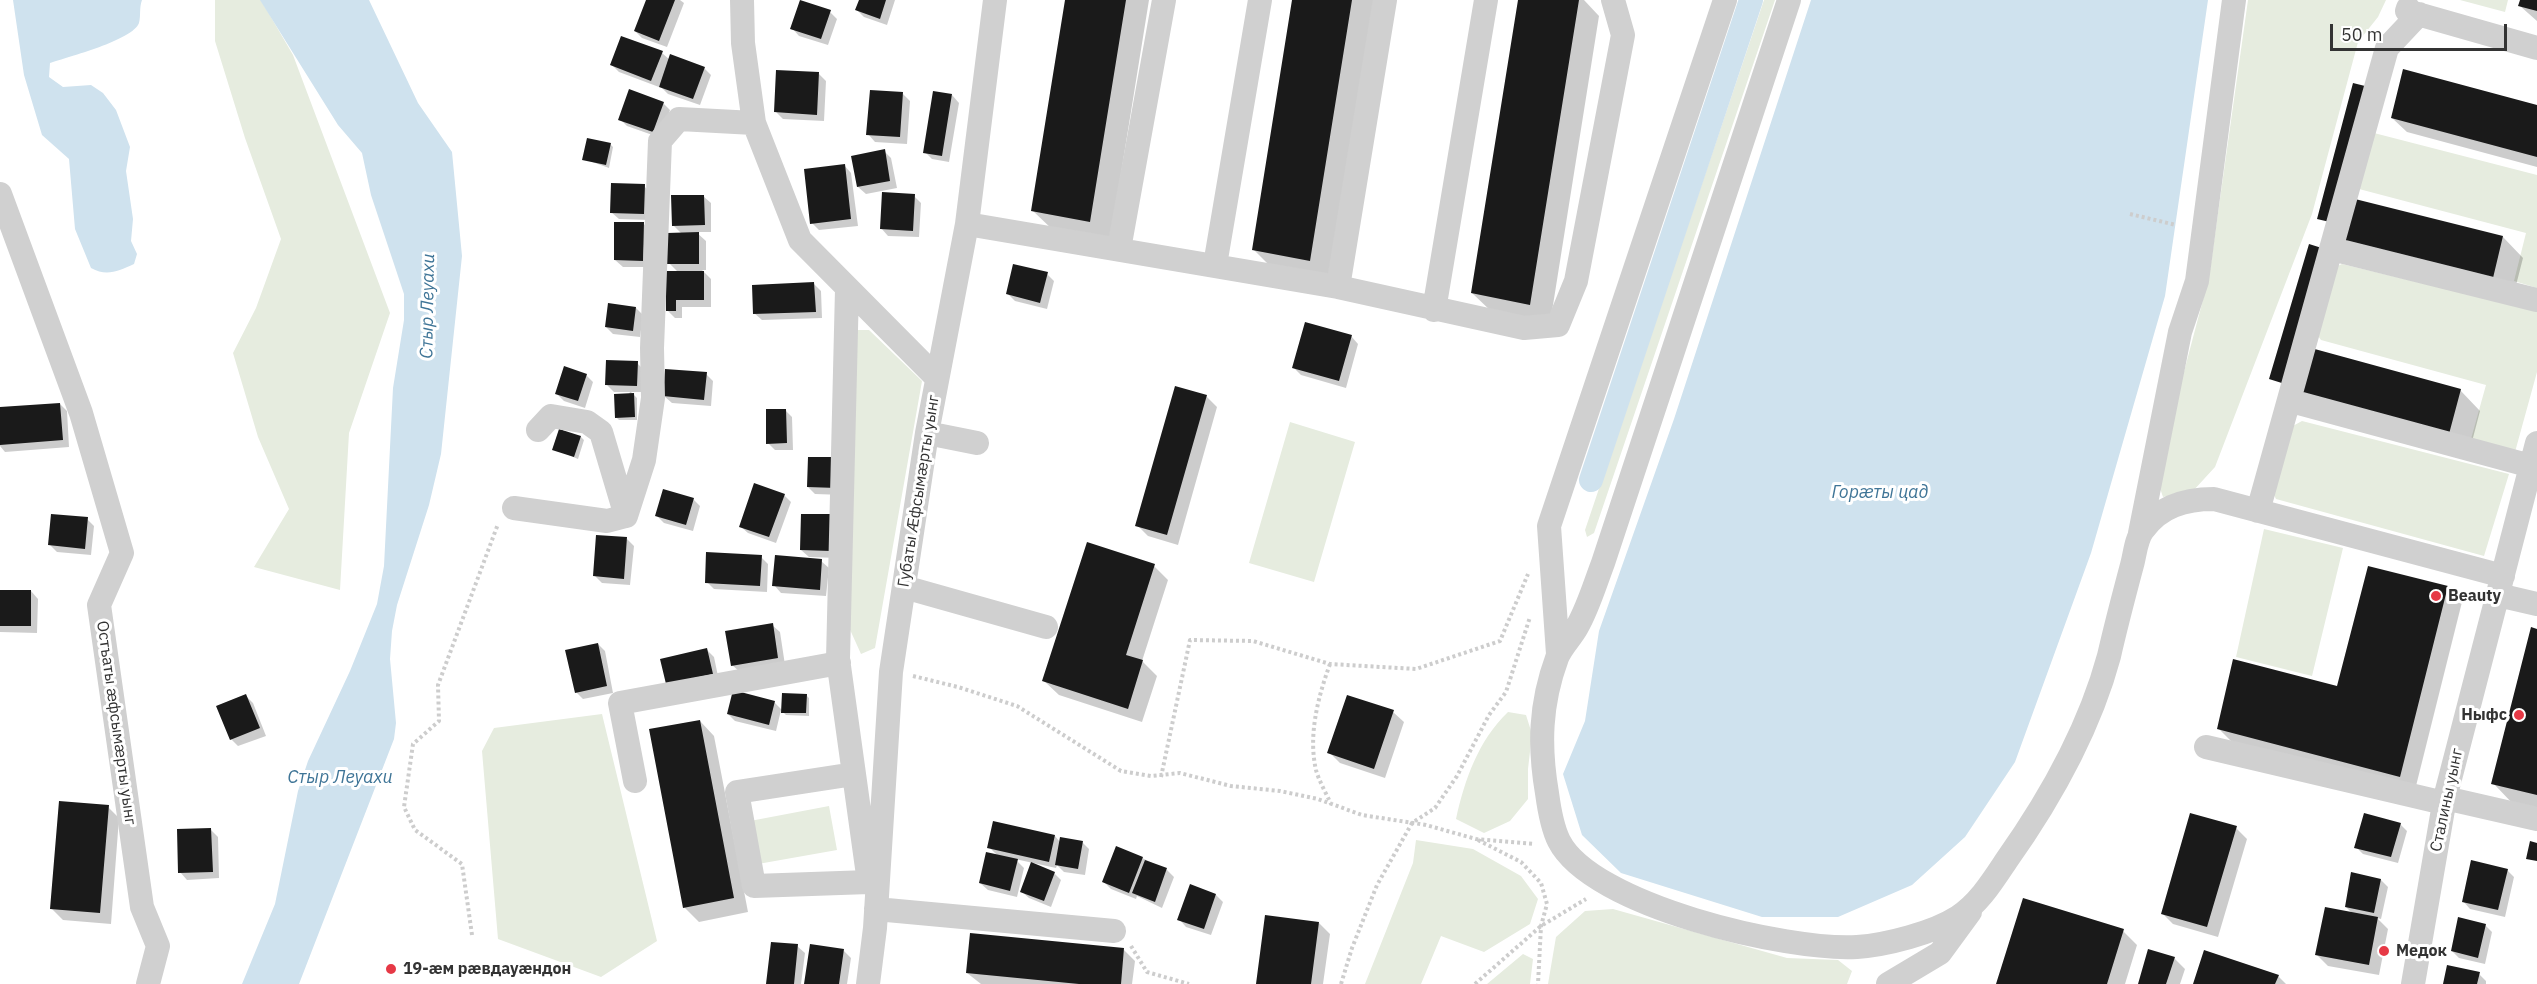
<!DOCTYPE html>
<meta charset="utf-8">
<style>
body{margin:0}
#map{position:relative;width:2537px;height:984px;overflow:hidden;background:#fff;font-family:"IBM Plex Sans",sans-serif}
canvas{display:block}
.scale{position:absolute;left:2330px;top:24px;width:177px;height:27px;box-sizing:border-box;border:3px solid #333;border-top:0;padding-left:8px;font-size:18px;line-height:21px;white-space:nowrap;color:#333;-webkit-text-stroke:4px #fff;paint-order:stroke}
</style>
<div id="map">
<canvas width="2537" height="984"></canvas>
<div class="scale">50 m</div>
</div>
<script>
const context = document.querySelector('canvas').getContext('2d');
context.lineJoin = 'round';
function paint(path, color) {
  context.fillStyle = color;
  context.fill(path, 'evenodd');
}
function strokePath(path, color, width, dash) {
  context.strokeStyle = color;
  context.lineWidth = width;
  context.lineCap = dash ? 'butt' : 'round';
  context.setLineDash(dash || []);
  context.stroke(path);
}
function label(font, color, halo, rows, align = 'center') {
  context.font = font + ' "IBM Plex Sans",sans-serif';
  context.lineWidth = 6;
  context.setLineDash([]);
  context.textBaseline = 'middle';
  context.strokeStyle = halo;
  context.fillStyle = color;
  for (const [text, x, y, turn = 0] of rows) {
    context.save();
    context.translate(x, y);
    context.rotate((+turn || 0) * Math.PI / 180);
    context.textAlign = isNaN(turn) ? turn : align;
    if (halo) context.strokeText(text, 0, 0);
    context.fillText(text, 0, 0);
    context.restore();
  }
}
const green = new Path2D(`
 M215,0h46l32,55 97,258 -41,120 -9,157 -86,-23 35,-58 -31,-72 -25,-84 23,-45 25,-69 -36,-101 -30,-97z
 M1764,0h11l-181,533 -7,4 -2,-7z
 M2248,0h138l-8,17 -20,25 -46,172 -97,253 -22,24 -30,6 -5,-15 9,-46 42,-159z
 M2460,0h48l-3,12z
 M2374,133l163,42v113l-23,-7 12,-48 -167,-44z
 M2342,264l195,47v61l-22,80 -44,-13 15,-54 -165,-45 -6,-8 18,-64z
 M852,330h17l53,51 -47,267 -14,6 -14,-31z
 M2302,421l207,53 -25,82 -208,-57 -4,-8 19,-64z
 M1290,422l65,20 -41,140 -65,-19z
 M2264,529l79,19 -31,128 -76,-19z
 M1508,712l18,3 6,19 -4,35v30l-18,22 -26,12 -28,-14c9,-40 22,-78 52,-107z
 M602,714l55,227 -56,36 -103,-38 -16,-188 12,-23z
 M829,806l8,44 -79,14 -8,-43z
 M1416,840l57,9 48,27 17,23 -8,25 -46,28 -43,-16 -20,48h-56l48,-121z
 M1613,909l174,49 51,2 14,11 -5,13h-299l8,-47 29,-26z
 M1523,954l10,5 -3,25h-43z`);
const water = new Path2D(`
 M13,0h129c-3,8 -1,16 -3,23 -6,17 -71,34 -89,40l-1,14 14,10 28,-2 12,8 13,17 14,37 -4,24 7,48 -2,22 6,13 -3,10c-16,7 -27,13 -43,4l-16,-39 -6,-70 -27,-24 -18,-60z
 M260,0h109l49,103 34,49 10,104 -21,198 -12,51 -32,100 -5,26 -2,28 6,64 -2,16 -95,245h-57l33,-80 23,-113 10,-30 42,-90 27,-67 7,-38 9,-178 11,-68v-26l-33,-99 -9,-42 -24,-28z
 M1811,0h397l-43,296 -74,257 -76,209 -50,75 -53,48 -74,32h-76l-141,-44 -39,-38 -19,-61 22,-53 14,-90 75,-212z`);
const shadow = new Path2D(`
 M647,0h33l4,3 -17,44 -25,-9 -7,-7z
 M860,0h35l-8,25 -23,-8 -7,-7z
 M1067,0h82l-39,242 -56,-11 -21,-20z
 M1294,0h82l-46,281 -56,-11 -20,-20z
 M1519,0h65l15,16 -49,308 -57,-11 -21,-20z
 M2522,0h15v21l-17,-15z
 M830,12l7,7 -9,26 -29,-9 -7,-8z
 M662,53l8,7 34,8 7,7 -11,30 -32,-11 -9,-9v2l-40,-15 -7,-7z
 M819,74l7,7 -2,40 -41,-2 -7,-7z
 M903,94l7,7 -3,43 -32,-2 -7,-8z
 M952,95l7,8 -10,59 -17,-3 -7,-7z
 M663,103l7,7 -9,28 -34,-12 -7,-7z
 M2537,107v60l-130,-35 -15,-14z
 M610,144l3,3 -4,21 -25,-9z
 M884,151l7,7 6,30 -31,6 -8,-7z
 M844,165l7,8 7,53 -39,4 -7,-7z
 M644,186l7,7 -1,27 -31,-1 -8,-7z
 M703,196l8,7v29h-15l10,9v29h-4l9,9v28h-29v11h-7l-7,-7 10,-39 -9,-9 13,-29 -9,-9z
 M914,196l7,7 -2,34 -31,-1 -7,-8z
 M643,223l7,8v36h-27l-8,-7z
 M2503,237l20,21 -10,39 -170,-57z
 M1047,274l7,7 -7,28 -32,-8 -7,-7z
 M814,284l7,7 1,27 -60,2 -8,-7z
 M636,308l7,7 -3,22 -27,-3 -7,-7z
 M1351,336l7,8 -12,44 -45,-13 -7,-7z
 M637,363l7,7v22h-13l6,6v22h-18l-3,-3 14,-25h-16l-7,-7z
 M706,374l7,7 -2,25 -39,-3 -8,-7z
 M586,375l7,7 -8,26 -21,-7 -7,-7z
 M2460,390l20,21 -11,42 -148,-40z
 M1206,396l11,11 -39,138 -30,-9 -11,-11z
 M60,404l7,7 2,36 -64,5 -5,-6v-37z
 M785,410l7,7 1,33h-18l-7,-7z
 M581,437l3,3 -6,19 -24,-10z
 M809,458l35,37 -29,-1 -7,-7z
 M784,495l7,7 -15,41 -28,-10 -8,-7z
 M693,499l7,7 -7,25 -29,-8 -7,-7z
 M87,519l7,7 -3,29 -34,-3 -7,-7z
 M839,523l-1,35 -29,-1 -8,-7z
 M627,539l7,7 -4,39 -28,-2 -7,-7z
 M761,557l7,7 -1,28 -53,-3 -7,-7z
 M821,561l8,7 -3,28 -45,-3 -7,-8z
 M1154,566l14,14 -26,81 15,15 -15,46 -83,-27 -15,-14z
 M2447,588l15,14 -47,188 -182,-47 -14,-14 119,-41z
 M0,591h31l7,8 -1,34 -37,-1z
 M772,625l8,7 5,33 -45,7 -8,-7z
 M2537,631v179l-24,-6 -20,-21z
 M598,644l7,7 8,42 -30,6 -7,-7z
 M707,650l7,7 5,24 -45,10z
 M806,695l3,3v18l-23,-1 -5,-5 -5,21 -41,-10 -7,-7 46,-12 9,9z
 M246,696l7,7 13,33 -28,10 -7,-7z
 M1393,712l11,10 -19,56 -45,-15 -11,-11z
 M700,721l14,15 34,176 -49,10 -15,-15z
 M108,807l11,11 -8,106 -48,-4 -11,-11z
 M2400,824l7,7 -9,32 -35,-9 -7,-7z
 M2236,828l11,11 -29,98 -45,-13 -11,-11z
 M210,829l8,8 1,41 -32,2 -7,-8z
 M1055,836l5,6h22l7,7 -4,26 -21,-3 -7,-7 -1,3 -41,-9 9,9 -7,29 -29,-7 -8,-7 18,-27 -9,-9z
 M1142,858l25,12 7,7 -12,31 -25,-12 -1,3 -25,-10 -7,-7z
 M2507,870l7,7 -9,40 -35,-8 -7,-8z
 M1054,873l7,7 -10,27 -22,-9 -8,-7z
 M2381,880l7,7 -7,32 -4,-1 11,11 -9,46 -51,-9 -11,-11 36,-41 -7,-7z
 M1216,895l7,7 -12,33 -25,-8 -7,-8z
 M1319,923l11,11 -7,50h-66z
 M2485,925l7,7 -7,32 -26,-6 -7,-7z
 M2123,931l14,14 -12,39h-127z
 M797,946l8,7 -4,31h-33z
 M1124,950l11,11 -3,23h-151l-14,-11z
 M844,951l7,7 -4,26h-41z
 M2174,958l11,11 -5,15h-41z
 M2479,974l7,7v3h-41z
 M2278,976l8,8h-92z`);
const canal = new Path2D(`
 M1591,480l160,-480`);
const building = new Path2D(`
 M646,0h29l-16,41 -25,-10z
 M800,0l31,10 -10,29 -31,-10z
 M859,0h27l-6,19 -25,-9z
 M1065,0h61l-36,222 -59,-11z
 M1292,0h60l-42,261 -58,-11z
 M1518,0h61l-49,305 -59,-12z
 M2520,0h17v11l-19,-5z
 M621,36l42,15 -12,30 -41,-16z
 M670,54l35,13 -12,32 -34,-12z
 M2403,69l134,36v52l-146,-39z
 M776,70l43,2 -2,43 -43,-3z
 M2353,83l16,4 -35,136 -17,-4z
 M629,89l35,13 -11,30 -35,-12z
 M870,90l33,2 -3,45 -34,-2z
 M933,91l19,3 -10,62 -19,-3z
 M587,138l24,5 -5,22 -24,-5z
 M885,149l5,32 -33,6 -6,-31z
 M845,164l6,55 -41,5 -6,-55z
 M611,183l34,1 -1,30 -34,-1z
 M882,192l33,2 -2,37 -33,-2z
 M671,195h33l1,30 -33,1z
 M2351,198l152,38 -10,42 -152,-38z
 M614,222h30l-1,39 -29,-1z
 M699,232v32h-32v-31z
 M2309,244l16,5 -40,135 -16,-5z
 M1013,264l35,8 -8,31 -34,-9z
 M666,271h38v29h-28v11h-10z
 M814,282l2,30 -63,2 -1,-29z
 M608,303l28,4 -3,24 -28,-4z
 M1305,322l47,13 -13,46 -47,-13z
 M2311,348l150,41 -12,45 -150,-41z
 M606,360l32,1 -1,25 -32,-1z
 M564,366l23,8 -9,27 -23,-7z
 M665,369l42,3 -3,28 -41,-4z
 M1175,386l32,9 -40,140 -32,-9z
 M634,393l1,24 -20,1 -1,-24z
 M60,403l3,37 -63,5v-38z
 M766,409h20l1,34 -21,1z
 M559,429l22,7 -7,21 -22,-7z
 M808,457h30l-1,31 -30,-1z
 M754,483l31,11 -16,43 -30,-10z
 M663,489l31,9 -8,27 -31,-9z
 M51,514l37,3 -3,32 -37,-4z
 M801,514h31l-1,37 -31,-1z
 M596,535l31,2 -3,42 -31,-3z
 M1087,542l68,22 -29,91 17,5 -15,49 -86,-28z
 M706,552l56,3 -2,31 -55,-3z
 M775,555l47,4 -2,31 -48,-4z
 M2368,566l80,20 -48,191 -183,-48 16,-70 104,27z
 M0,590h31v36h-31z
 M773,623l5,35 -47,8 -6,-35z
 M2531,627l6,2v166l-46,-11z
 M598,643l9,43 -32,7 -10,-43z
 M707,648l6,26 -47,10 -6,-25z
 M733,690l42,11 -6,24 -42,-11z
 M782,693l25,1 -1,19h-25z
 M246,694l14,34 -30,12 -14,-34z
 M1347,695l47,15 -20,59 -47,-16z
 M700,720l34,178 -51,10 -34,-179z
 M59,801l50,4 -9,108 -50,-4z
 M2190,813l47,13 -30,101 -46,-13z
 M2364,813l37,10 -10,34 -37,-9z
 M993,821l62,14 -6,27 -62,-14z
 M211,828l2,44 -35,1 -1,-44z
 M1060,837l23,4 -5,28 -23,-4z
 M2530,841l7,2v18l-11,-2z
 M1116,846l27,11 -14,36 -27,-11z
 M986,852l32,7 -8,32 -31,-8z
 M1145,860l22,8 -12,34 -23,-9z
 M2471,860l37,9 -10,41 -36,-8z
 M1031,862l24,10 -11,29 -24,-9z
 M2351,872l30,7 -7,34 -29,-6z
 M1190,884l26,10 -12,35 -27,-9z
 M2023,898l101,31 -17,55h-111z
 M2325,907l53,10 -9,48 -54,-10z
 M1265,915l54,7 -8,62h-55z
 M2458,917l28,7 -8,34 -27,-7z
 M970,933l154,15 -3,36h-42l-113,-11z
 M771,942l27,2 -4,40h-28z
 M810,944l34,5 -5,35h-35z
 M2148,949l27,8 -9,27h-28z
 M2204,950l75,25 -4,9h-82z
 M2447,965l33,7 -3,12h-34z`);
const path = new Path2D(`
 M2130,214l46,11
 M1330,664c-12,33 -22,71 -14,106 3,11 10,23 15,34
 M913,676l45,11 59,19 104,65 30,5 29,-3 51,13 49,5 38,8 44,16 64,10 50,14 58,5
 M1161,777l29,-137 63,1 77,23 86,5 84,-28 28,-67
 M1478,840l43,22 20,21 6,21 -6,22 -3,58
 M472,935l-10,-71 -47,-34 -11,-23 9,-63 26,-23 -1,-36 60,-161
 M1131,946l16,26 42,12
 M1341,984l11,-36 25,-63 35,-62 23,-15 22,-32 32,-61 17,-23 24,-75
 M1475,984l66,-58 45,-27`);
const minor = new Path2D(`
 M742,0l1,43 11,80 46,117 137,138
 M1789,0l-186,563c-8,21 -15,45 -26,64 -6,11 -16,20 -20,31 -17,46 -18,88 -10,135 2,15 5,34 12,48 33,65 229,110 298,106 29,-2 76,-14 101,-30 21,-14 34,-35 48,-56 44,-62 83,-131 103,-205 7,-31 15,-61 23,-91 3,-11 4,-26 11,-35 17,-24 42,-31 71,-31l289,77
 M2408,8l-1,3 130,37
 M0,194l81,219 41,140 -23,52 43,302 16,39 -10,38
 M967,224l371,63 186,41 34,-3 18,-44 47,-246 -10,-35
 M1119,249l45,-249
 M2332,249l205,51
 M1215,265l45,-265
 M1338,287l47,-287
 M847,289l-9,370 30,216
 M1434,310l52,-310
 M2291,401l240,65
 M538,430l13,-14 36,6 14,10 25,84
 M927,433l50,10
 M514,508l93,13 19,-5 18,-56 9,-62 -1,-50 8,-207 19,-22 75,4
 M2258,511l129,-463 32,-34
 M2140,533l40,-201 17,-51 37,-281
 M904,587l142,40
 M2498,595l39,9
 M1558,654l-9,-128 176,-526
 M2206,747l238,56
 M854,774l-117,18 17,94 115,-4
 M635,781l-15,-78 219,-40
 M2445,798l92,21
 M876,909l238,22
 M868,984l7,-56 16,-256 36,-239 40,-209 28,-224
 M1888,984l52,-31 30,-41
 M2413,984l32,-186 92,-355`);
const markers = [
 [2436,596,6,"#e63946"],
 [2519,715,6,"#e63946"],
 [2384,951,6,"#e63946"],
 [391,969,6,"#e63946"]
];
const streetNames = [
 ["Губаты Æфсымæрты уынг",919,491,-81],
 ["Остъаты æфсымæрты уынг",116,723,82],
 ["Сталины уынг",2447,800,-78]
];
const poiNames = [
 ["Beauty",2448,596],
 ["Ныфс",2507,715,"right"],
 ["Медок",2396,951],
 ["19-æм рӕвдауӕндон",403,969]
];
const waterNames = [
 ["Стыр Леуахи",428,306,-89],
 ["Горӕты цад",1880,493],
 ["Стыр Леуахи",340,778]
];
paint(green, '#e6ecdf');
paint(water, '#cfe2ee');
paint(shadow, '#0003');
strokePath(canal, '#cfe2ee', 24);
paint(building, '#1a1a1a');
strokePath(path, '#cdcdcd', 4, [3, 3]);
strokePath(minor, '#d0d0d0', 24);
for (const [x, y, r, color] of markers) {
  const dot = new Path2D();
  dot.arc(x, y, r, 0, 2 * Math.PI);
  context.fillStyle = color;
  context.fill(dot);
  strokePath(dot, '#fff', 2);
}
label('16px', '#333', '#fff', streetNames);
label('bold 16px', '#333', '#fff', poiNames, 'left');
label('italic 18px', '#3f7597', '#fff', waterNames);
</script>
